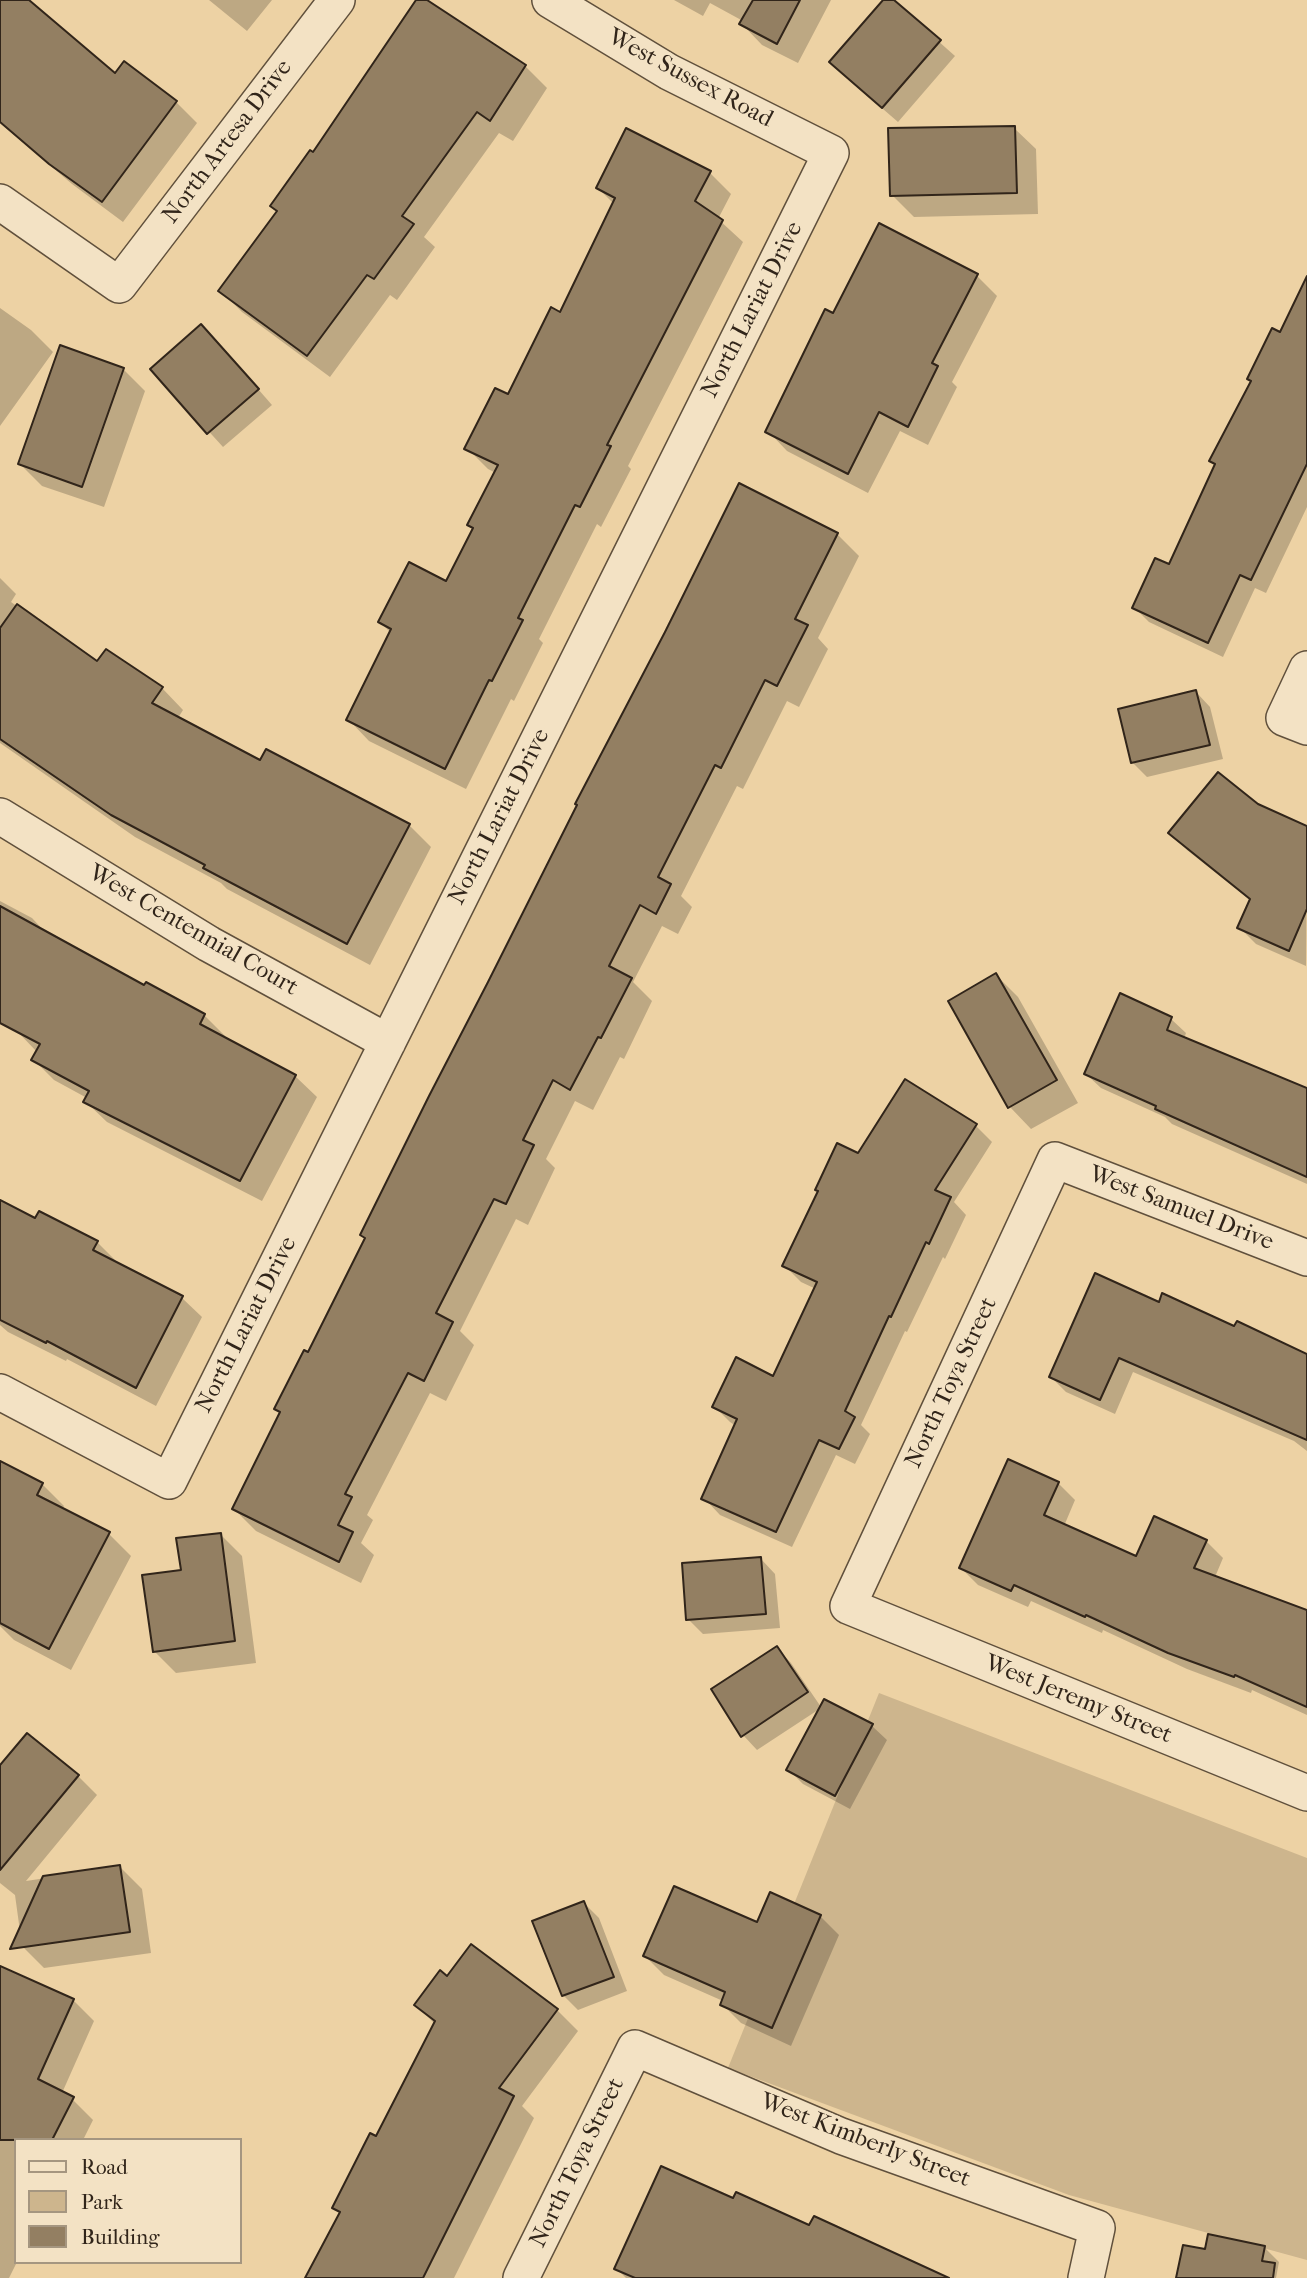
<!DOCTYPE html>
<style>
body{margin:0}
#map{position:relative;width:1307px;height:2278px;overflow:hidden;background:#edd2a4;font-family:"IM FELL French Canon",serif}
canvas{display:block}
.legend{position:absolute;left:14px;top:2138px;width:228px;height:126px;box-sizing:border-box;background:#f3e2c4;border:2px solid #a59680;margin:0;padding:9px 12px;list-style:none;font-size:21px;color:#31251a}
.legend li{display:flex;align-items:center;gap:14px;height:35px}
.legend b{width:35px;border:2px solid #a59680}
</style>
<div id="map">
<canvas width="1307" height="2278"></canvas>
<ul class="legend">
<li><b style="height:9px;background:#f3e2c4"></b>Road</li>
<li><b style="height:19px;background:#cdb58d"></b>Park</li>
<li><b style="height:19px;background:#937f62"></b>Building</li>
</ul>
</div>
<script>
const context = document.querySelector('canvas').getContext('2d');
context.lineJoin = 'round';
function paint(path, color) {
  context.fillStyle = color;
  context.fill(path, 'evenodd');
}
function strokePath(path, color, width, dash) {
  context.strokeStyle = color;
  context.lineWidth = width;
  context.lineCap = dash ? 'butt' : 'round';
  context.setLineDash(dash || []);
  context.stroke(path);
}
function label(font, color, halo, rows, align = 'center') {
  context.font = font + ' "IM FELL French Canon",serif';
  context.lineWidth = 6;
  context.setLineDash([]);
  context.textBaseline = 'middle';
  context.strokeStyle = halo;
  context.fillStyle = color;
  for (const [text, x, y, turn = 0] of rows) {
    context.save();
    context.translate(x, y);
    context.rotate((+turn || 0) * Math.PI / 180);
    context.textAlign = isNaN(turn) ? turn : align;
    if (halo) context.strokeText(text, 0, 0);
    context.fillText(text, 0, 0);
    context.restore();
  }
}
const green = new Path2D(`
 M879,1693l428,165v402l-238,-65 -341,-127z`);
const shadow = new Path2D(`
 M0,0h15l100,76 9,-12 52,38 21,21 -74,99 -51,-38 -72,-61z
 M209,0h63l-25,31z
 M418,0h5l102,66 22,22 -34,53 -14,-8 -75,104 11,10 -38,53 -7,-5 -60,82 -88,-65 -22,-22 59,-78 34,-57z
 M674,0h157l-33,63 -36,-18 -20,-21 1,-3 -33,-18 -7,13z
 M885,0h7l63,56 -57,66 -52,-45z
 M1014,128l22,21 2,65 -124,3 -22,-22z
 M710,173l21,21 -13,25 25,23 -115,224 3,3 -30,58 -4,-3 -58,115 4,4 -29,58 -3,-2 -45,90 -97,-48 -21,-22 43,-86 -11,-11 67,-39 27,-54 -4,-4 26,-52 -8,-4 -21,-21 42,-51 52,-83 53,-110 -16,-16z
 M879,225l98,51 20,20 -45,86 5,5 -29,58 -28,-14 -32,62 -81,-42 -19,-20 66,-116z
 M1307,280v227l-41,86 -11,-5 -32,69 -74,-35 -15,-15 35,-40 47,-101 -5,-5 70,-126z
 M0,308l31,22 22,22 -53,74z
 M216,341l56,64 -49,42 -71,-78z
 M123,369l22,22 -41,116 -62,-21 -22,-22z
 M837,534l22,22 -41,82 10,11 -29,58 -12,-6 -44,88 -6,-3 -56,110 11,11 -14,27 -16,-8 -29,56 19,19 -28,58 -4,-2 -27,53 -18,-9 -29,58 9,9 -27,57 -12,-6 -56,112 14,14 -28,56 -16,-8 -63,122 6,5 -12,23 13,12 -13,28 -105,-52 -22,-22 47,-95 -5,-5z
 M0,578l16,16 -5,8 87,62 64,24 21,22 -5,8 82,45 149,62 22,22 -61,118 -143,-76 -6,-6 -86,-46 -135,-94z
 M1196,692l14,15 13,52 -76,18 -15,-15z
 M1257,805l50,23 -1,138 -50,-22 -17,-17 12,-26 -64,-51 -16,-17z
 M0,901l32,17 16,17 97,53 59,27 21,21 -1,3 71,37 22,21 -55,104 -155,-79 -22,-21 2,-3 -33,-18 -21,-21 4,-7 -21,-22 -16,-44z
 M996,975l22,22 60,106 -47,26 -21,-22z
 M1120,996l51,23 15,14 -2,6 123,51v94l-135,-60 -7,-7 -64,-29 -15,-14z
 M906,1081l70,45 16,16 -38,60 12,13 -21,44 -2,-2 -36,75 -2,-1 -44,94 9,9 -15,30 -19,-9 -44,92 -72,-32 -16,-17 32,-72 -6,-4 -16,-16 60,-28 42,-89 -15,-7 -16,-16 74,-111z
 M0,1202l35,19 62,21 20,20 -1,2 66,34 20,19 -46,89 -89,-47 -1,2 -58,-29 -8,-7z
 M1160,1304l147,57v90l-13,-10 -161,-69 -18,42 -49,-22 -15,-15z
 M0,1476l42,8 22,22 -2,4 47,24 22,22 -60,114 -57,-30 -14,-14z
 M1058,1483l17,17 -11,26 72,32 70,-17 17,17 -8,19 92,35v103l-55,-25 -1,3 -64,-24 -84,-39 -1,3 -71,-32 -3,6 -50,-22 -17,-17z
 M220,1534l22,22 14,107 -80,10 -22,-22 29,-80z
 M761,1559l14,15 5,54 -77,6 -15,-15z
 M777,1648l14,15 30,44 4,-6 47,25 15,14 -37,69 -47,-25 -15,-15 33,-61 -64,42 -14,-15z
 M0,1767l78,9 19,19 -71,86 94,-14 22,22 9,64 -107,15 -22,-22 -7,-51 -15,-12z
 M584,1903l15,15 28,73 -49,19 -15,-15z
 M820,1916l19,19 -48,111 -50,-23 -19,-19 1,-3 -59,-26 -19,-19 113,-32z
 M12,1973l61,27 21,21 -32,72 10,6 21,21 -10,20h-67l1,122 -8,16h-9v-303z
 M448,1979l109,31 21,21 -56,75 12,12 -80,160h-147l34,-64 -7,-7 43,-68 58,-115 -19,-19z
 M815,2218l135,60h-324l-10,-10 194,-41z
 M1264,2247l15,15 -3,16h-97l27,-27z`);
const building = new Path2D(`
 M0,0h29l86,73 9,-12 53,40 -75,101 -53,-38 -49,-42z
 M416,0h11l99,65 -36,56 -13,-9 -75,104 12,8 -40,55 -7,-4 -60,81 -89,-65 59,-80 -7,-5 40,-56 3,2z
 M753,0h47l-23,44 -38,-20z
 M883,0h11l47,40 -59,68 -53,-46z
 M1015,126l2,67 -127,3 -2,-68z
 M626,128l85,43 -16,30 28,19 -116,225 4,1 -31,61 -5,-2 -57,113 5,2 -31,61 -3,-1 -44,89 -99,-49 45,-91 -13,-7 31,-60 37,19 27,-53 -6,-3 31,-60 -34,-16 31,-61 13,6 43,-87 9,5 55,-114 -19,-10z
 M879,223l99,51 -46,89 6,3 -30,61 -29,-15 -31,62 -83,-42 60,-123 8,4z
 M1307,276v188l-56,116 -11,-5 -32,68 -76,-35 23,-50 14,6 46,-100 -6,-3 42,-80 -4,-2 25,-51 8,4z
 M201,324l58,65 -52,45 -57,-65z
 M60,345l64,23 -42,119 -64,-23z
 M739,483l99,50 -43,86 13,6 -31,61 -12,-6 -44,88 -6,-3 -57,112 13,7 -15,30 -16,-9 -31,61 23,12 -31,60 -3,-1 -28,53 -17,-10 -30,60 11,5 -28,59 -12,-5 -58,114 17,9 -29,59 -16,-8 -63,121 7,3 -14,28 15,7 -14,30 -107,-53 48,-97 -6,-3 30,-59 4,2 57,-114 -5,-3 69,-139 59,-114 89,-177 -2,-1 90,-172z
 M17,604l80,57 9,-12 57,38 -11,16 108,57 6,-11 144,75 -63,120 -144,-76 2,-3 -94,-50 -111,-76v-111z
 M1196,690l14,55 -79,18 -13,-54z
 M1218,772l40,32 49,22v83l-18,42 -52,-23 13,-29 -82,-66z
 M0,906l144,79 2,-3 59,32 -5,10 96,51 -56,106 -157,-79 6,-11 -58,-31 9,-16 -40,-21z
 M996,973l61,107 -49,28 -60,-107z
 M1120,993l52,24 -5,13 140,58v89l-152,-68 1,-3 -72,-32z
 M905,1079l72,45 -42,66 16,7 -22,47 -3,-2 -35,75 -2,-1 -44,95 10,6 -16,32 -20,-9 -43,92 -75,-33 36,-80 -25,-12 24,-50 37,19 44,-94 -35,-16 36,-75 -3,-1 22,-47 21,10z
 M0,1200l35,18 4,-7 59,30 -5,9 90,46 -47,92 -89,-47 -1,2 -46,-23z
 M1095,1273l64,29 3,-9 72,33 3,-5 70,33v86l-188,-82 -19,42 -51,-23z
 M1008,1459l51,23 -15,33 92,41 18,-40 53,24 -13,28 113,42v97l-72,-32 -1,2 -66,-24 -82,-38 -1,2 -71,-32 -3,6 -52,-23z
 M0,1461l43,22 -6,12 73,37 -61,117 -49,-26z
 M221,1533l14,108 -82,11 -11,-77 39,-5 -5,-32z
 M761,1557l5,57 -80,6 -4,-57z
 M777,1646l31,46 -67,45 -30,-48z
 M824,1699l49,25 -38,72 -49,-26z
 M27,1733l52,42 -79,95v-105z
 M120,1865l10,67 -120,17 33,-73z
 M674,1886l83,36 13,-30 51,23 -49,113 -52,-23 5,-13 -82,-36z
 M584,1901l30,76 -52,19 -30,-75z
 M471,1944l87,65 -59,79 15,8 -91,182h-118l35,-66 -8,-4 38,-75 6,3 59,-115 -21,-16 26,-35 7,6z
 M0,1966l74,33 -36,80 36,18 -22,43h-52z
 M661,2166l72,32 3,-6 73,33 5,-9 135,62h-314l-21,-9z
 M1208,2234l57,12 -3,15 13,2 -2,15h-97l7,-33 22,4z`);
const minor = new Path2D(`
 M0,202l119,83 218,-285
 M1307,669l-23,49 23,9
 M0,816l209,128 179,98
 M1307,1258l-252,-98 -207,446 459,187
 M0,1392l169,89 662,-1328 -162,-81 -119,-72
 M521,2278l114,-230 206,88 256,92 -11,50`);
const streetNames = [
 ["West Sussex Road",690,79,28],
 ["North Artesa Drive",228,142,-53],
 ["North Lariat Drive",753,310,-63],
 ["North Lariat Drive",500,817,-63],
 ["West Centennial Court",193,931,30],
 ["West Samuel Drive",1181,1209,21],
 ["North Lariat Drive",247,1325,-63],
 ["North Toya Street",952,1383,-65],
 ["West Jeremy Street",1078,1700,22],
 ["West Kimberly Street",865,2141,21],
 ["North Toya Street",578,2163,-64]
];
paint(green, '#cdb58d');
paint(shadow, '#0003');
paint(building, '#937f62');
strokePath(building, '#31251a', 2);
strokePath(minor, '#60503c', 38);
strokePath(minor, '#f3e2c4', 35);
label('24px', '#31251a', '#f3e2c4', streetNames);
</script>
